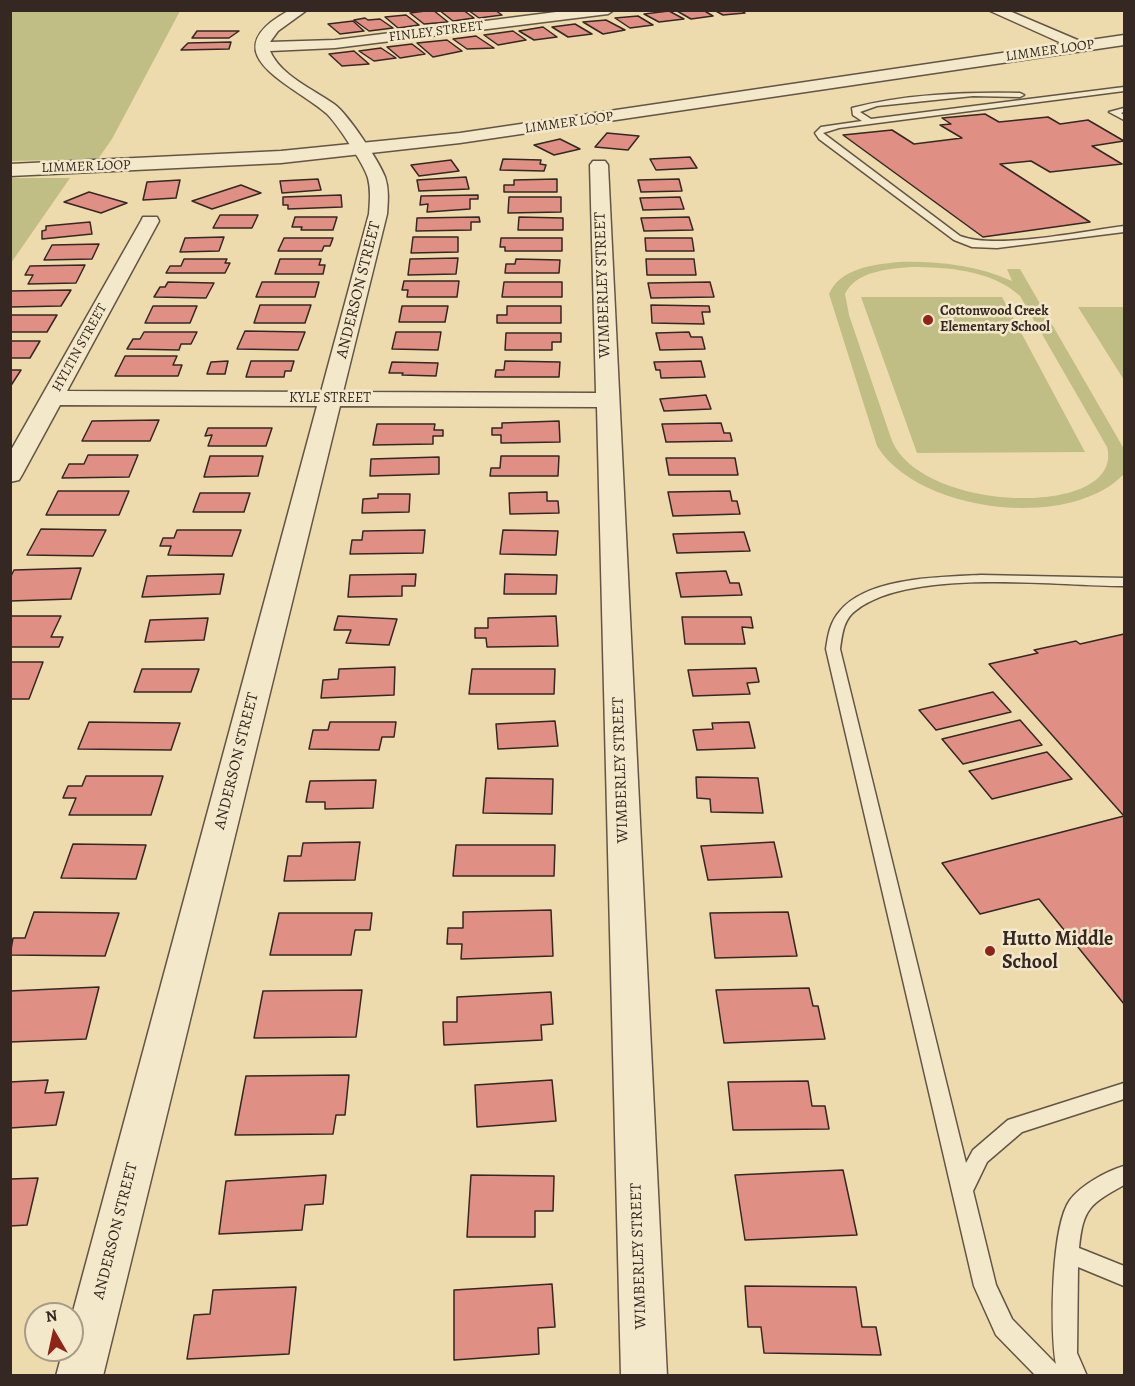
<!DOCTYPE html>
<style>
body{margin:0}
#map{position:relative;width:1135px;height:1386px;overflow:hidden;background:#eedbad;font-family:Alegreya,serif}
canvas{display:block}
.frame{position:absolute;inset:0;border:12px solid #352822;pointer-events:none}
.north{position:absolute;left:24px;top:1302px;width:60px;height:60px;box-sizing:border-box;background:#f4e8ca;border:2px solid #a89b87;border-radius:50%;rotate:351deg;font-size:16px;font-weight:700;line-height:24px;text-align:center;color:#352822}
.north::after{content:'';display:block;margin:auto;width:21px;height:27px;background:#8f2418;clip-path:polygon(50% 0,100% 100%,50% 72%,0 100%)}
</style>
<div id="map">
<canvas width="1135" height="1386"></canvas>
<div class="frame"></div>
<div class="north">N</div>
</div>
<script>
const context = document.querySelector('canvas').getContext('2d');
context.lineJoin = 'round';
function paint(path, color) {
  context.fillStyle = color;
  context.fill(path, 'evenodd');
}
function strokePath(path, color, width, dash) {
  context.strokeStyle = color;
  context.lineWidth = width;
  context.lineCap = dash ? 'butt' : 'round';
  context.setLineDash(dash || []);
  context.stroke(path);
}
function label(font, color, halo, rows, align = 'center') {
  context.font = font + ' Alegreya,serif';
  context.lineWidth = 5;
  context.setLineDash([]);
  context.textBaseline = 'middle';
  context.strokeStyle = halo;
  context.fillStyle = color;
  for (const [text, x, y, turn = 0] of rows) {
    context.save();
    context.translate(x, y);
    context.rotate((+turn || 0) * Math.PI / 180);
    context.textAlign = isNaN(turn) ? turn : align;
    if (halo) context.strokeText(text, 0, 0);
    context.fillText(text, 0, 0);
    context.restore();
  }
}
const green = new Path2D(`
 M10,11h170l-68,128 -14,20 -87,2z
 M11,178h59l-59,85 -1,-85z
 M898,262c40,-1 78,3 114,19l-5,-12h13l104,180v29l-1,-3c-55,56 -206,37 -246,-29l-48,-152c11,-26 44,-29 69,-32zM911,267c36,0 81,3 109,29l87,151c19,72 -189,67 -216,-9l-42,-123 -4,-21c11,-23 43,-25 66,-27z
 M861,297h141l83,155 -168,1z
 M1078,307h46v73z`);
const building = new Path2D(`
 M433,10l15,12 -24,2 -14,-11z
 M439,10h24l11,8 -21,3z
 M468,10h27l7,5 -23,3z
 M703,10l10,6 -22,3 -14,-8z
 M714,10h27l4,3 -22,2z
 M669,11l15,8 -25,3 -15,-8z
 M406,15l13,10 -21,3 -13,-11z
 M638,16l15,9 -23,3 -15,-10z
 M365,18l3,2 12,-1 13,9 -24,3 -15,-11z
 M606,20l19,10 -22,4 -20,-12z
 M353,21l11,10 -24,3 -12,-10z
 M575,24l17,10 -24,3 -16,-10z
 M543,27l14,10 -23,3 -15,-9z
 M197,31h42l-10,7h-37z
 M513,31l13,9 -28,5 -14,-10z
 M476,36l18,12 -27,1 -14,-10z
 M447,40l15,11 -29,6 -16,-14z
 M231,42l-2,7 -48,1 7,-7z
 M412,44l13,10 -25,4 -13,-11z
 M381,48l15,10 -22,3 -15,-10z
 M354,51l15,13 -27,2 -13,-12z
 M985,114l14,8 49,-5 12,7 28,-4 36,21 -32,5 30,18 -72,8 -19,-11 -31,3 90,58 -107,15 -140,-102 49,-5 22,14 48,-6 -22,-13 11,-1 -9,-6z
 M607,133l32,3 -11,14 -33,-3z
 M560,139l20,10 -26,6 -20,-10z
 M690,157l7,11 -41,2 -6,-11z
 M503,159l38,1 -1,4 6,1 -2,6 -44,-1z
 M451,160l8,11 -40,5 -8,-11z
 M466,177l3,12 -50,2 -2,-11z
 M318,179l3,11 -39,3 -2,-12z
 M557,179v13h-53v-7h10v-5z
 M679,179l3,12 -41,1 -3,-12z
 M180,180l-4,18 -33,2 4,-18z
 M241,185l20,8 -49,16 -20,-8z
 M89,192l38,11 -26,10 -37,-11z
 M341,195l1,12 -54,2v-4h-5v-8z
 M478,195v4h-8v10l-43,3 1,-8 -8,1 1,-9z
 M509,197h52v15l-53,1z
 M680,197l4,12 -41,1 -3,-12z
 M220,215h38l-6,13h-39z
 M295,217h42l-4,13h-32l1,-3h-10z
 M479,217l1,5h-9v8l-55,1 1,-13z
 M519,217l44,1v12h-45z
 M689,217l4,13 -49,1 -3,-13z
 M90,222l2,12 -50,5v-8l4,-1v-4z
 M224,237l-5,14 -39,1 5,-14z
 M413,237h45v15l-47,1z
 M284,238h49l-3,8h-6l-2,5h-44z
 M501,238h61v13h-57v-4h-5z
 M645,238h47l2,13h-48z
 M99,244l-7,15 -48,1 8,-15z
 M458,258l-2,16 -48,1 2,-16z
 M184,259h43l-2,4h5l-5,10h-59l4,-7h11z
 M280,259h41l-2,6h6l-2,9h-48z
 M516,259l44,1 -1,13h-54l1,-9h9z
 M646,259h48l2,16h-49z
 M85,265l-9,18 -48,1 5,-9h-8l5,-9z
 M404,281h55l-2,16h-50l1,-7h-6z
 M168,282l46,1 -8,15 -52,-1 6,-10h5z
 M262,282h57l-4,15h-59z
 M504,282h58v15h-60z
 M710,282l4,15 -63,1 -3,-15z
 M71,290l-10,16 -51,1v-16z
 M260,305h51l-6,18h-51z
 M651,305l58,1 1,6h-8l2,12 -52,-1z
 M153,306h44l-7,17h-45z
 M402,306h46l-3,16h-46z
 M507,306h54v17h-64v-8h10z
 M10,315h47l-10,17h-37z
 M245,331l60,1 -7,18 -61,-1z
 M144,332h53l-6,12h-10l-2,6 -52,-1 6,-10h7z
 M396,332h45l-3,18 -46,-1z
 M689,332l2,5h11l3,12 -45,1 -4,-17z
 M506,333h55v9h-9v8h-47z
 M10,341h30l-10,17h-20z
 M125,356h52l-4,9h9l-4,11h-63z
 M228,361l-3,13h-18l4,-12z
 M251,361h43l-3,10h-6l-1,6h-38z
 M505,361l55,1 -1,15h-64l1,-7h8z
 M701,361l4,16 -44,1 -1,-8h-4l-2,-8z
 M392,362l46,1 -2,13 -34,-1 1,-2h-14z
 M10,370h11l-11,17z
 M706,395l5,14 -47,2 -4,-12z
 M159,420l-9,21h-68l10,-20z
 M559,421l1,21 -59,1v-8h-9v-7h10v-5z
 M721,423l3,10h6l2,8 -66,1 -4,-18z
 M377,424h58l-1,6h9v6h-10v8l-60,1z
 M208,428h64l-6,18h-58l4,-11 -7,1z
 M88,455h50l-9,22 -67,1 7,-14h15z
 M210,456h53l-5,20 -54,1z
 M501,456h58l-1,20h-68l1,-8h9z
 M439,457v17l-69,2 1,-17z
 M666,458h69l3,17h-69z
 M58,491h71l-10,24h-73z
 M730,491l2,10h5l3,13 -67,2 -5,-24z
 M547,492v9h11l1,12 -49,1 -1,-21z
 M200,493h50l-6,19h-51z
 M378,494h32l-1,18 -47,1 1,-14 15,-1z
 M41,529l65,1 -13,26 -66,-1z
 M177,530h64l-9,26 -64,-1 3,-9h-11l3,-8h11z
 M425,530l-2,23 -73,1 2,-14h10l1,-9z
 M503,530l55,1 -2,24 -56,-1z
 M744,532l6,19 -73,2 -4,-19z
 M81,568l-10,31 -61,2v-23l4,-8z
 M726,571l4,12h9l3,12 -61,2 -5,-24z
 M224,574l-4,20 -78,3 5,-21z
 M416,574l-1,12h-13v10l-54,1 2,-22z
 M505,574l52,1 -1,19h-52z
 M10,616h51l-10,21h12l-4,10h-49z
 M338,616l59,3 -8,26 -43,-2 5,-13h-17z
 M556,616l2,30 -71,1 -1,-9h-11v-10h13v-10z
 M682,617h69l2,11 -11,-1 3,17h-60z
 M208,618l-4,22 -59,2 5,-22z
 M1124,634v370l-85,-105 -59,15 -38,-51 182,-47 -135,-152 49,-11 -4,-3 42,-9 4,3z
 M10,662h33l-14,37h-19z
 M395,667l-1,28 -73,3 2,-18 15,-1 1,-10z
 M756,668l3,14 -12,1 3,11 -57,2 -5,-26z
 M142,669h57l-8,23h-57z
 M472,669h83l-1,25h-85z
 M993,692l18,20 -75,18 -17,-20z
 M1020,720l22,25 -79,19 -21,-25z
 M555,721l3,25 -60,3 -2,-25z
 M89,722l91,1 -9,27 -93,-1z
 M330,722h66l-2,15h-12l-3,13 -70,-1 4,-19h15z
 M749,722l6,26 -58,2 -4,-20 20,-1 -1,-6z
 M1047,752l25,27 -80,20 -23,-28z
 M86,776h77l-12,39h-82l7,-17h-13l5,-12h14z
 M696,777l62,1 5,35 -52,-1 -1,-13 -13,-1z
 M486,778l67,1 -1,35 -69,-1z
 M376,780l-3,28 -48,1v-7h-19l4,-21z
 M360,842l-5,38 -71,1 4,-25h13l2,-13z
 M774,842l8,35 -74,3 -7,-34z
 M73,844l73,1 -10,34 -75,-1z
 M456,845h99l-1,31h-101z
 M551,910l2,46 -92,3 1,-15h-15l1,-16h15v-16z
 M34,912l85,1 -14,43 -95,-1 3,-17h12z
 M788,912l9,44 -82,2 -5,-45z
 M279,913h93l-2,17h-15l-4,25h-81z
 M99,987l-13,52 -76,3v-51z
 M809,988l4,18h5l7,33 -101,4 -8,-53z
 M362,990l-6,47 -102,1 9,-47z
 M551,992l2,32 -12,1 1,15 -98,5 -1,-23h14v-25z
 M349,1075l-4,40h-9l-3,19 -98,1 11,-59z
 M48,1080l-3,13 19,-1 -8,33 -46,3v-46z
 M552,1080l4,41 -79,6 -2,-42z
 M808,1081l4,25h13l4,23 -96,1 -5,-48z
 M843,1170l14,65 -112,5 -10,-65z
 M326,1175l-3,29 -18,1 -3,25 -83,4 7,-53z
 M471,1175l83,1 -1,35h-18v26h-68z
 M38,1178l-11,47 -17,1v-47z
 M552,1284l3,43 -17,1 1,26 -85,6v-70z
 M745,1286l111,1 6,40h14l5,28 -117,-2 -3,-26h-13z
 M296,1287l-7,67 -102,5 7,-44 16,-1 3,-24z`);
const service = new Path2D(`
 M1124,87v4l-285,37 -16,5 137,103c36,14 123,-5 164,-10v6l-127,16 -25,-1 -18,-7 -135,-101 -4,-6 6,-6 41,-6 -9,-6 -1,-7c54,-14 112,-16 168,-15l4,2 -4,2 -47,-1 -96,10 -17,6 11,7z
 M1124,108v4l-3,1 3,2v5l-15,-8z
 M981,575l143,3v8c-68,0 -215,-19 -269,25 -12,9 -13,25 -15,38l126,514 7,-13 35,-30 116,-37v16l-102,33 -35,30 -14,29 23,94 16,34 44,45c-6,-32 -5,-138 14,-164 11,-15 37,-29 54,-34v19c-34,19 -41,23 -45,63l45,18v20l-46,-19 -1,86 10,23h-51l-40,-41 -22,-49 -148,-637c2,-14 4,-27 14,-38 28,-34 101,-34 141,-36z`);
const minor = new Path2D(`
 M290,10h17l-29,21 -8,11 65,-2 237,-30h42l-6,4 -273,34 -65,3c11,25 43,38 64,53 14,10 45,57 51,73 4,12 3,24 2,37l-44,178 253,1 -6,-228 3,-4h12l3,4 59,1211h-46l-24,-969 -257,-1 -237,970h-47l7,-26h9v-35l245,-909 -257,-1 -38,70 -3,5 -9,2v-30l131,-231 2,-4h14l2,4 -92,170 254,1 48,-178c1,-13 2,-24 -1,-36 -4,-14 -32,-56 -42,-65 -35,-30 -117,-60 -36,-103z
 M988,10h19l80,34 2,3 -7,4 -5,-1z`);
const tertiary = new Path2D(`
 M1124,35v10l-664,98 -179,20 -271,13v-12l271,-13 179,-18z`);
const markers = [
 [928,320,6,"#8f2418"],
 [990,951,6,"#8f2418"]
];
const farStreetnames = [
 ["FINLEY STREET",436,32,-7],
 ["LIMMER LOOP",1050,51,-8],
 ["LIMMER LOOP",569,123,-8],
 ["LIMMER LOOP",86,167,-2],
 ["HYLTIN STREET",80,348,-61],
 ["KYLE STREET",330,399]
];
const farPoinames = [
 ["Cottonwood Creek",940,312],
 ["Elementary School",940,328]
];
const streetNames = [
 ["WIMBERLEY STREET",603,285,-92],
 ["ANDERSON STREET",359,290,-76],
 ["ANDERSON STREET",237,761,-76],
 ["WIMBERLEY STREET",621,770,-92],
 ["ANDERSON STREET",116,1231,-76],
 ["WIMBERLEY STREET",639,1256,-92]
];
const nearPoinames = [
 ["Hutto Middle",1002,940],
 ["School",1002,963]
];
paint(green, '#c0be85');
paint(building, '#e08f85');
strokePath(building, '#352822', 1.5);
strokePath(service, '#635545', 3);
strokePath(minor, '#635545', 3);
strokePath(tertiary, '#635545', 3);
paint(service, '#f4e8ca');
paint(minor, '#f4e8ca');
paint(tertiary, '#f4e8ca');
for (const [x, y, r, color] of markers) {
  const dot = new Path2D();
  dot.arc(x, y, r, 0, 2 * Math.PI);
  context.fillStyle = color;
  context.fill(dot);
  strokePath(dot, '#f4e8ca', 2);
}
label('14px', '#352822', '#f4e8ca', farStreetnames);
label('bold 14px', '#352822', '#f4e8ca', farPoinames, 'left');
label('16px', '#352822', '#f4e8ca', streetNames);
label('bold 20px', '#352822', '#f4e8ca', nearPoinames, 'left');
</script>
